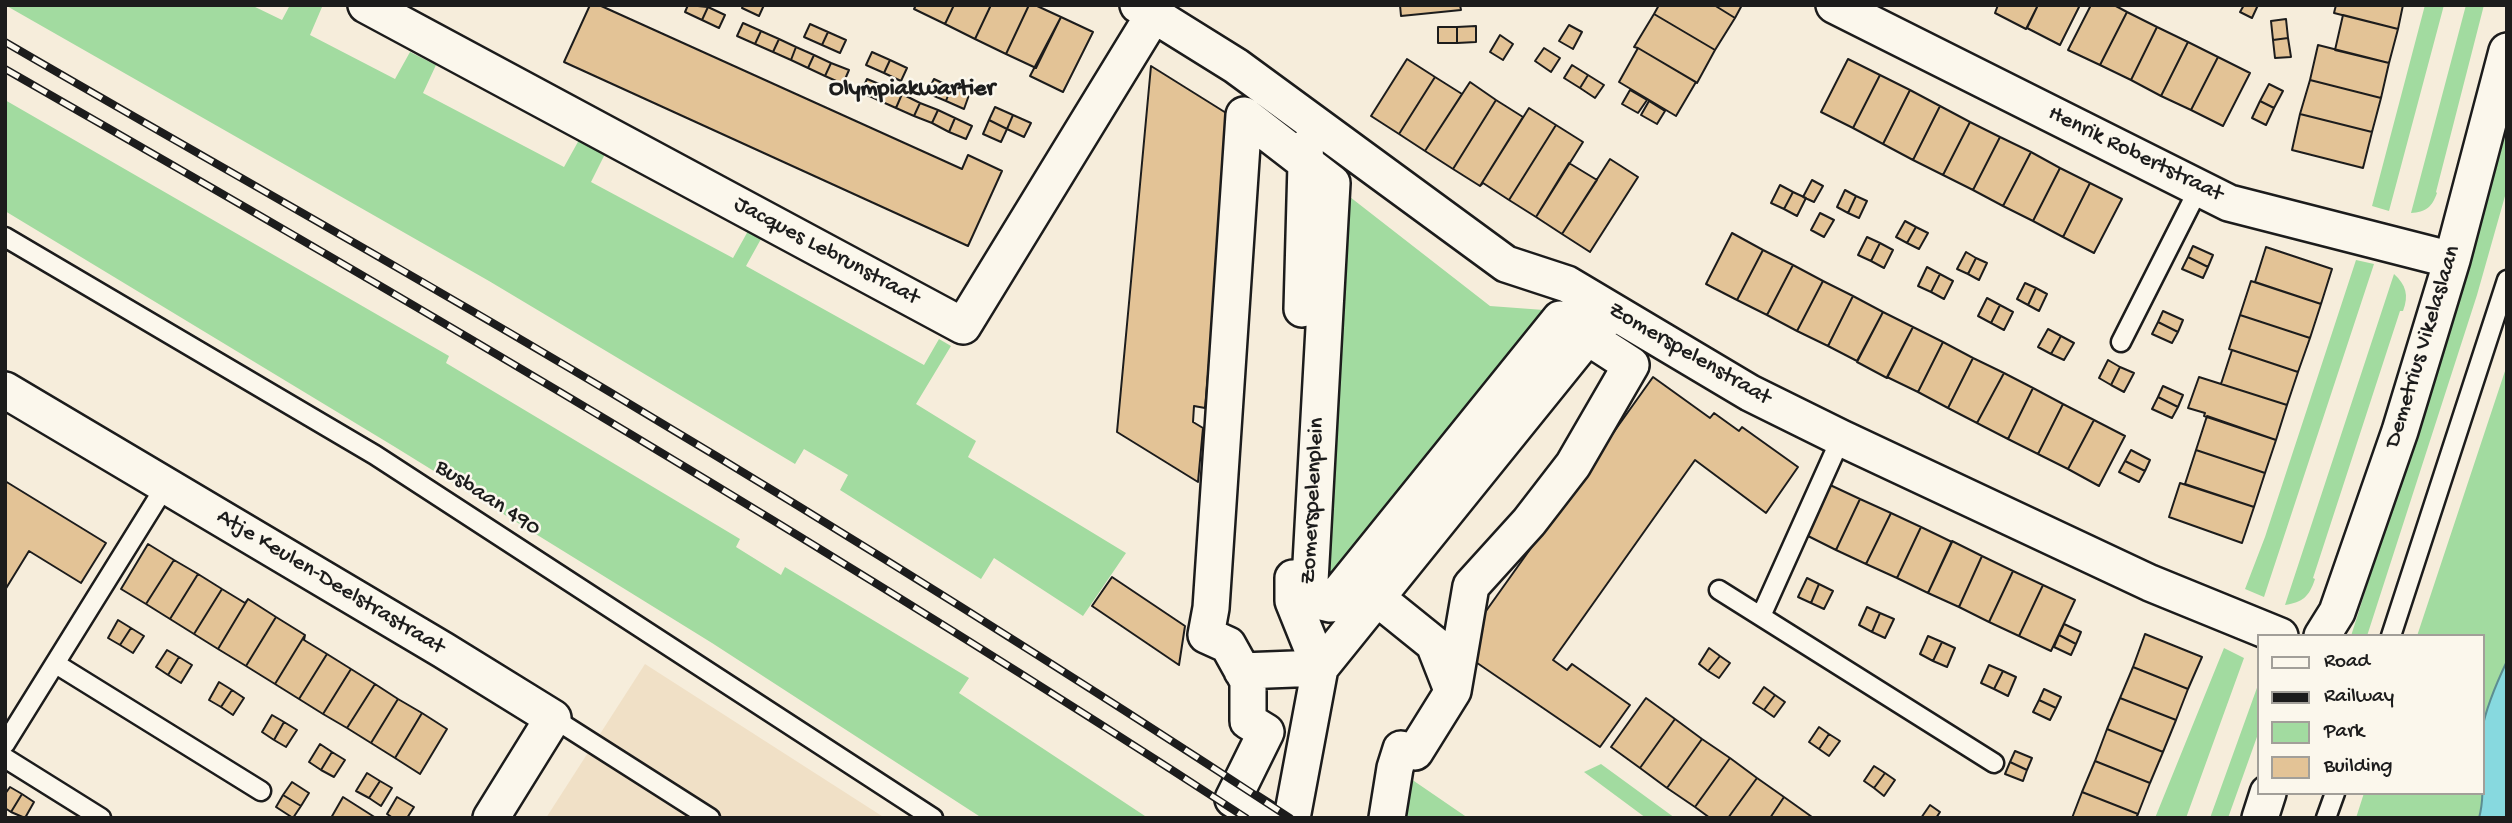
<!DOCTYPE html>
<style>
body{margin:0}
#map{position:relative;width:2512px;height:823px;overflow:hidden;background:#f6eddb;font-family:"Gochi Hand",sans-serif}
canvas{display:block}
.frame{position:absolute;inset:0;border:7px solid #1c1c1c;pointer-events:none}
.legend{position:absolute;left:2257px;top:634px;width:228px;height:161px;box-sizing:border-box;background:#fbf7ec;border:2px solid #a29f99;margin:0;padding:9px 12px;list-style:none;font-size:21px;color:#1c1c1c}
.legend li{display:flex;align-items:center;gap:14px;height:35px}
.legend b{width:35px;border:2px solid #a29f99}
</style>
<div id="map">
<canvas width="2512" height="823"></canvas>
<div class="frame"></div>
<ul class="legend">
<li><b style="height:9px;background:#fbf7ec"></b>Road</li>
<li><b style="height:9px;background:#1c1c1c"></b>Railway</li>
<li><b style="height:19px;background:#a2dba0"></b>Park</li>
<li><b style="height:19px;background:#e3c396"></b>Building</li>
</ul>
</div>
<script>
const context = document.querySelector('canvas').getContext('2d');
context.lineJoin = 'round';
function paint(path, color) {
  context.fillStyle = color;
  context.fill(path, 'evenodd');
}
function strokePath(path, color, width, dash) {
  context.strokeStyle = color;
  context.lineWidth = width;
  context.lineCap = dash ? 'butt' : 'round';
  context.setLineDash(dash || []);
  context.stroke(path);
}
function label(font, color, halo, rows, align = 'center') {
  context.font = font + ' "Gochi Hand",sans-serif';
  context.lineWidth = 5;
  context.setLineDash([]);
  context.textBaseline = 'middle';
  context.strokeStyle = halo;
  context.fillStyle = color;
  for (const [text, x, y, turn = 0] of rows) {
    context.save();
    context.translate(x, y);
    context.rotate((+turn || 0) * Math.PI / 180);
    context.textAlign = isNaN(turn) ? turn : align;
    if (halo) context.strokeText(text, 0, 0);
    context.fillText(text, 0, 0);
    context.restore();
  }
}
const built = new Path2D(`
 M645,664l240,154h-339z`);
const green = new Path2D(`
 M5,5h246l31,15 8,-15h28l4,2 -12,28 85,44 15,-27 26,13 -13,28 141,74 15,-27 26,14 -14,28 142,76 15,-27 13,8 -15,27 178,99 15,-26 12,7 -35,58 60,37 -8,16 158,96 -43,63 -89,-58 -13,21 -141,-89 8,-15 -44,-26 -9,15 -306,-183z
 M2425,5h19l-55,206 -17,-5z
 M2466,5h18l-48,187 1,1c-5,14 -11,19 -26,20z
 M5,100l444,256 -3,7 294,176 -4,8 45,28 4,-8 184,111 -10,15 189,125h-166l-270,-175 -317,-196 -390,-236z
 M2507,130v59l-30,106 -110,341h-16l105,-331z
 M1332,183l158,123 54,4 16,9 -230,285 -21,-5z
 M2356,260l18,4 -110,333 -19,-8 20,-52z
 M2394,274c12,11 15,21 9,37h-3l-87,267 2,1c-6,18 -12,23 -30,26z
 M2507,365v296l-10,21 -15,48v-94h-65z
 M2224,648l20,10 -58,160h-31z
 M2258,685v49l-30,84h-18z
 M1601,764l74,54h-29l-62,-46z
 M1395,768l73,50h-81z
 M2364,793h118l1,9 -4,16h-123z`);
const water = new Path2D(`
 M2507,661v157h-28c8,-29 -1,-58 3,-88 4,-23 15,-48 25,-69z`);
const building = new Path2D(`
 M590,5h9l363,164 6,-14 34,16 -34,75 -404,-184z
 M688,5l20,2 -6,13 -17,-8z
 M743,5h21l-5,11 -17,-8z
 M916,5h38l-9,19 -31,-15z
 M954,5h37l-16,34 -30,-15z
 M991,5h38l-23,49 -31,-15z
 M1029,5h6l26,12 -25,51 -30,-14z
 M1400,5h60l1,5 -60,6z
 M1659,5h55l21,13 -20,32 -61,-36z
 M1714,5h28l-7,13z
 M1998,5h40l-12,24 -31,-16z
 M2038,5h42l-20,40 -33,-17z
 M2091,5h23l13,7 -27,53 -32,-15z
 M2244,5h14l-6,13 -12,-6z
 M2336,5h67l-5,24 -64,-16z
 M708,7l17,8 -6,13 -17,-8z
 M2127,12l30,15 -26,53 -31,-15z
 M1654,14l61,36 -18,33 -59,-35 -4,-1z
 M2343,15l55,14 -9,34 -54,-13z
 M1061,17l32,15 -30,60 -33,-16z
 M2286,19l2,19 -15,2 -2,-19z
 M743,23l18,8 -6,13 -18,-8z
 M810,24l18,8 -6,13 -18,-8z
 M1569,25l13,7 -9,17 -14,-8z
 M1476,26v16l-19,1v-16z
 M1438,27h19v16h-19z
 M2157,27l31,15 -27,54 -30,-16z
 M761,31l18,8 -6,13 -18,-8z
 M828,32l18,8 -6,13 -18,-8z
 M1500,35l13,9 -10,16 -13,-8z
 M2288,38l3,19 -16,1 -2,-18z
 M779,39l17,8 -5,13 -18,-8z
 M2188,42l30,15 -27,53 -30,-14z
 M2318,45l71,18 -8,35 -71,-18z
 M796,47l18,8 -6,13 -17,-8z
 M1544,48l16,10 -9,14 -16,-11z
 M1638,48l58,34 -20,34 -57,-34z
 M872,52l18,8 -6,13 -18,-8z
 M814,55l17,8 -6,13 -17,-8z
 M2218,57l32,16 -27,53 -32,-16z
 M1407,59l28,18 -36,57 -28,-18z
 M1848,59l32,16 -27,53 -32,-16z
 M890,60l17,8 -6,13 -17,-8z
 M831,63l18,7 -6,14 -18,-8z
 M1572,65l16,10 -8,13 -16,-10z
 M1151,66l80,50 -26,292 -11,-2 -1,16 10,6 -5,54 -81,-50z
 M1588,75l16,10 -9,13 -15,-10z
 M1880,75l30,15 -27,54 -30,-16z
 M1435,77l27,17 -37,57 -26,-17z
 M867,79l17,7 -6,14 -17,-8z
 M934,79l17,8 -5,14 -19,-8z
 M2310,80l71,18 -9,34 -72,-18z
 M1470,82l26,18 -43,69 -28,-18z
 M2269,84l14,7 -9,17 -14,-7z
 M884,86l18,8 -6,14 -18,-8z
 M951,87l18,8 -5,14 -18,-8z
 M1630,90l17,10 -9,13 -16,-9z
 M1910,90l30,16 -27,54 -30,-16z
 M902,94l18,9 -6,13 -18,-8z
 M1496,100l27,17 -43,69 -27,-17z
 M1649,101l16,10 -8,13 -16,-9z
 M2260,101l14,7 -8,17 -14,-7z
 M920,103l18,7 -6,13 -18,-7z
 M1940,106l30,16 -27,53 -30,-15z
 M995,107l18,8 -6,14 -18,-9z
 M1529,108l27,17 -47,75 -26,-17 -3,3z
 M938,110l17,8 -6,14 -17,-9z
 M2300,114l72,18 -9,36 -71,-18z
 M1013,115l18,8 -7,14 -17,-8z
 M955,118l17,8 -6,13 -17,-7z
 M989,120l18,9 -6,13 -18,-8z
 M1970,122l30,15 -27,53 -30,-15z
 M1556,125l27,17 -47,75 -27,-17z
 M2000,137l31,15 -28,54 -30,-16z
 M2031,152l29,16 -27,53 -30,-15z
 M1610,159l28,18 -48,75 -28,-18z
 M1569,163l28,17 -35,54 -26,-17z
 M2060,168l30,15 -27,54 -30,-16z
 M1812,180l11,6 -9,16 -11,-5z
 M2090,183l32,16 -28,54 -31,-16z
 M1780,185l13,7 -9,17 -13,-6z
 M1845,190l11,6 -8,17 -11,-6z
 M1793,192l13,6 -9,18 -13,-7z
 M1856,196l11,5 -8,17 -11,-5z
 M1820,213l14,7 -10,17 -13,-7z
 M1905,221l11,6 -9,16 -11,-6z
 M1916,227l12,6 -9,16 -12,-6z
 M1732,233l31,17 -26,50 -31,-16z
 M1867,237l13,6 -9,18 -13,-6z
 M1880,243l13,7 -9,18 -13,-7z
 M2193,246l20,9 -5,12 -20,-10z
 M2266,247l66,22 -11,35 -66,-22z
 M1763,250l30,15 -26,50 -30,-15z
 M1966,252l10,6 -8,16 -11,-5z
 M2188,257l20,10 -5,11 -21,-9z
 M1976,258l11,5 -8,17 -11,-6z
 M1793,265l30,16 -26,50 -30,-16z
 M1927,267l13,7 -9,18 -13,-6z
 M1940,274l13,7 -9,18 -13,-7z
 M1823,281l30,15 -25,50 -31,-15z
 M2251,281l70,23 -11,34 -70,-23z
 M2025,283l11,5 -8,17 -11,-6z
 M2036,288l11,6 -8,17 -11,-6z
 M1853,296l30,16 -26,49 -29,-15z
 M1987,298l13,7 -9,18 -13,-7z
 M2000,305l13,7 -9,18 -13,-7z
 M2163,311l20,9 -5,12 -20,-10z
 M1883,312l30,15 -26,51 -30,-16z
 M2240,315l70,23 -12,34 -69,-23z
 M2158,322l20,10 -6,11 -20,-9z
 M1913,327l30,15 -25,50 -31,-15z
 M2048,329l13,7 -10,18 -13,-7z
 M2061,336l13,7 -10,17 -13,-6z
 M1943,342l30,16 -25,50 -30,-16z
 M2232,350l66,22 -11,33 -66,-21z
 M1973,358l31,15 -27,50 -29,-15z
 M2108,360l12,7 -9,18 -12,-7z
 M2120,367l14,6 -10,19 -13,-7z
 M2004,373l29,15 -25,51 -31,-16z
 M1653,377l57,41 4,-5 25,18 3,-4 56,40 -32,46 -71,-53 -142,200 14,10 5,-6 58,41 -30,42 -136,-93 2,-15z
 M2199,377l88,28 -11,35 -72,-24 1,-3 -17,-5z
 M2163,386l20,9 -5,12 -20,-10z
 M2033,388l30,16 -25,50 -30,-15z
 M2158,397l20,10 -6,11 -20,-9z
 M2063,404l31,16 -26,49 -30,-15z
 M2207,416l69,24 -11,33 -69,-23z
 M2094,420l31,16 -26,50 -31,-17z
 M2131,450l19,10 -5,11 -20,-10z
 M2196,450l69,23 -11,34 -69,-23z
 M2125,461l20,10 -6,11 -20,-10z
 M5,481l101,62 -25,40 -52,-32 -24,39z
 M2180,483l74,24 -12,36 -73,-26z
 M1828,484l32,15 -24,51 -32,-16z
 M1860,499l31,14 -25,51 -30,-14z
 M1891,513l30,14 -24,51 -31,-14z
 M1921,527l31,15 -24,51 -31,-15z
 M1952,541l30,15 -23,51 -31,-14z
 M148,544l26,16 -28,44 -25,-15z
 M1982,556l31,15 -24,51 -30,-15z
 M174,560l24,14 -28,45 -24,-15z
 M2013,571l30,14 -24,51 -30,-14z
 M198,574l24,15 -28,45 -24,-15z
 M1112,577l73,49 -6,39 -87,-59z
 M1807,578l12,6 -8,19 -13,-6z
 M1819,584l14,7 -9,18 -13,-6z
 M2043,585l32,15 -24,51 -32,-15z
 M222,589l23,14 3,-4 -30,50 -24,-15z
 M248,599l28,18 -30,49 -28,-17z
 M1867,607l13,6 -8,19 -13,-7z
 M1880,613l14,6 -9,19 -13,-6z
 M276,617l29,18 -30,49 -29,-18z
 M118,620l13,8 -11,17 -12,-7z
 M2064,624l17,8 -5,12 -17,-9z
 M131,628l13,8 -11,17 -13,-8z
 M2145,634l57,23 -14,32 -55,-22z
 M305,635l-1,5 23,14 -28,45 -24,-15z
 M2059,635l17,9 -5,11 -17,-8z
 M1928,636l14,6 -9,19 -13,-7z
 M1942,642l13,6 -8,19 -14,-6z
 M1709,648l11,8 -12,15 -9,-7z
 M167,650l12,7 -11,18 -12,-8z
 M327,654l24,15 -28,45 -24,-15z
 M1720,656l10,7 -11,15 -11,-7z
 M179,657l13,8 -11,18 -13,-8z
 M1989,665l14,6 -9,18 -13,-6z
 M2133,667l55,22 -12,31 -56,-22z
 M351,669l24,15 -28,44 -24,-14z
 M2003,671l13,6 -8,19 -14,-7z
 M219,682l13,8 -11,17 -12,-7z
 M375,684l23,15 -27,44 -24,-15z
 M1764,687l11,8 -11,15 -11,-7z
 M2044,689l17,8 -5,11 -17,-8z
 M232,690l12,8 -11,17 -12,-8z
 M1775,695l10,7 -11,15 -10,-7z
 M1646,698l29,21 -35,49 -29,-21z
 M2120,698l56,22 -13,32 -56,-23z
 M398,699l24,14 -27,45 -24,-15z
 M2039,700l17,8 -6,12 -17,-8z
 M422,713l25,16 -27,45 -25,-16z
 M272,715l12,7 -10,18 -12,-8z
 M1675,719l27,20 -35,49 -27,-20z
 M284,722l13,8 -11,17 -12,-7z
 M1819,727l10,7 -10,15 -10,-7z
 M2107,729l56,23 -13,31 -55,-22z
 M1829,734l11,7 -11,15 -10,-7z
 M1702,739l28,19 -35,49 -28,-19z
 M320,744l12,8 -11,18 -12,-8z
 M2015,751l17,7 -5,12 -17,-8z
 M332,752l13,8 -11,17 -13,-7z
 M1730,758l27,20 -29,40h-18l-15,-11z
 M2095,761l55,22 -12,31 -56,-22z
 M2010,762l17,8 -4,11 -18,-7z
 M1874,766l11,7 -11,15 -10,-7z
 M367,773l13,8 -11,17 -13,-7z
 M1885,773l10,7 -11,16 -10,-8z
 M1757,778l27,19 -14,21h-42z
 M380,781l12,7 -11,18 -12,-8z
 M292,782l17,11 -8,13 -18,-11z
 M10,787l12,7 -11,18 -6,-4v-14z
 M2082,792l56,22 -2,4h-64z
 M22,794l12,8 -9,16 -14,-6z
 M283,795l18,11 -8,12 -17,-11z
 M343,797l33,21h-45z
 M397,797l17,10 -7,11h-14l-6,-4z
 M1784,797l28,20v1h-42z
 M1930,805l10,7 -4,6h-15z`);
const lane = new Path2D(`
 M5,237l370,218 558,363
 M2121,342l78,-154
 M1719,590l275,173
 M1761,616l80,-178
 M2391,636l116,-356
 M56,664l205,127
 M553,718l157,100
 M5,744l161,-259
 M5,758l96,60
 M2326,818l9,-25`);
const street = new Path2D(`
 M366,5l597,321 191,-312
 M1138,5l98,61 270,198 61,20 183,109 91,45 309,145 130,53
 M1834,5l395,198 223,57
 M1302,309l4,-145 -1,-16
 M5,390l438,260 110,68 -62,100
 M1377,598l57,46 18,46
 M2322,636l15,-24 63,-181 52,-171 55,-209
 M1242,671l78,-3 -27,-67v-23
 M1263,818l-30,-19 33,-67 -18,-11v-40l-20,-36 -22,-10 5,-27 33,-493 88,68 -23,416 21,5 230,-285 71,46 -58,100 -44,57 -58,64 -18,105 -38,61 -14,-3 -6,19 -8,50
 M1292,818l28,-150 268,-332 16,-15
 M2260,818l8,-25`);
const rail = new Path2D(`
 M5,42c211,123 424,241 633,367 221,132 437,268 652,409
 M5,69c420,240 836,485 1241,749`);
const streetNames = [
 ["Henrik Robertstraat",2135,155,26],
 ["Jacques Lebrunstraat",826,252,28],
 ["Demetrius Vikelaslaan",2424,347,-73],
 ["Zomerspelenstraat",1689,355,30],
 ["Busbaan 490",487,499,33],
 ["Zomerspelenplein",1314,501,-87],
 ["Atje Keulen-Deelstrastraat",330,583,31]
];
const neighbourhoodNames = [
 ["Olympiakwartier",912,90]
];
paint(built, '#f0e0c6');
paint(green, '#a2dba0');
paint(water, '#87d9df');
strokePath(water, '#5c8d91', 2);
paint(building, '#e3c396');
strokePath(building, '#1c1c1c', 2);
strokePath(lane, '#1c1c1c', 23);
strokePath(street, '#1c1c1c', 40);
strokePath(lane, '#fbf7ec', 18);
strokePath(street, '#fbf7ec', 35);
strokePath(rail, '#1c1c1c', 8);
strokePath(rail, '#fbf7ec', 5, [16]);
label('23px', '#1c1c1c', '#fbf7ec', streetNames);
label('bold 24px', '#1c1c1c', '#fbf7ec', neighbourhoodNames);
</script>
